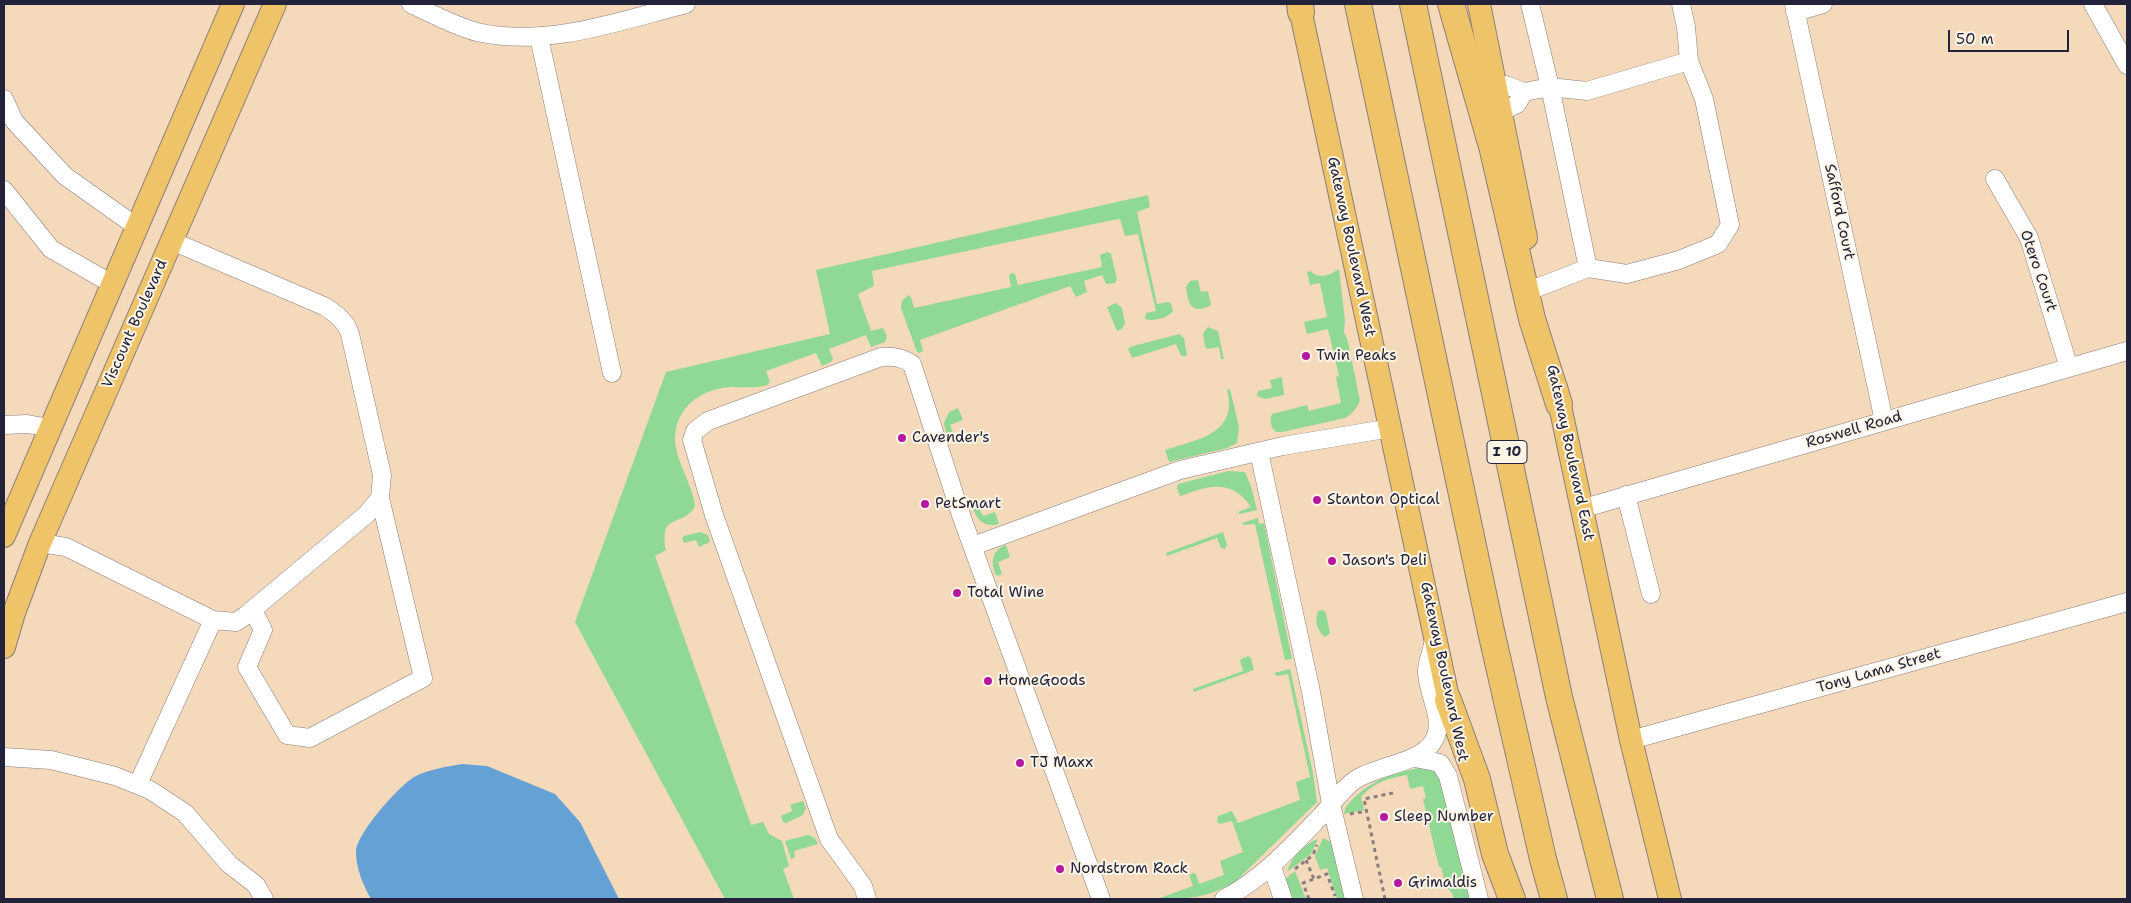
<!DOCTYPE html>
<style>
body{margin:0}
#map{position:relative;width:2131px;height:903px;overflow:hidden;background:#f4d9bb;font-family:"Shantell Sans",sans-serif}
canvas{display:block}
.frame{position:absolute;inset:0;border:5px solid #22223b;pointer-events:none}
.scale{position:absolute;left:1948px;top:30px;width:121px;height:22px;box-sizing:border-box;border:2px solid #22223b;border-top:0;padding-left:6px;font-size:15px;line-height:18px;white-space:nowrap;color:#22223b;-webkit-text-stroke:4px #fcf5e5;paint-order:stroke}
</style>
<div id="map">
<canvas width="2131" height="903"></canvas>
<div class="frame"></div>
<div class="scale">50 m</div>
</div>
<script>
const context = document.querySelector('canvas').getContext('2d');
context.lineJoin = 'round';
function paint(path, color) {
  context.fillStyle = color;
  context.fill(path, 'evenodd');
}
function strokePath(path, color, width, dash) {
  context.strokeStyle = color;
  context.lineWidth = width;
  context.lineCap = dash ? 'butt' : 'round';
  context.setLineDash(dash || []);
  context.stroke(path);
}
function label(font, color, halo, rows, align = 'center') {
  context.font = font + ' "Shantell Sans",sans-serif';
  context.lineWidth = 4;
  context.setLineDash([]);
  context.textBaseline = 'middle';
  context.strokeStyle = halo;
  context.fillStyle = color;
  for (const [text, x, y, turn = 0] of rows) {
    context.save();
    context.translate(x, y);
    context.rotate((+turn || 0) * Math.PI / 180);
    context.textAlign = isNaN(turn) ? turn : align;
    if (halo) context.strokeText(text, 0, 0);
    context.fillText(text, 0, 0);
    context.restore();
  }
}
const green = new Path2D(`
 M1148,195l2,12 -13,5 20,92 11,-2 3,1 2,8c-5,7 -21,11 -28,8l1,-6 10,-2 -18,-77 -13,2 -5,-17 -7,1 -241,51 2,15 -16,8 13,37 12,-3 4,8 -2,6 -14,5 -5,-12 -37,14 4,10 -2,3 -9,4 -6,-13 -50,18 4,11 -3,3c-18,5 -30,0 -45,3 -34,6 -55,34 -44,68 4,14 17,38 17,51 -14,21 -36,5 -29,43l-11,6 96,269 12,-3 6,12 13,7 7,25 -6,3 11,30h-69l-150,-277 91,-250 164,-38 -14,-64z
 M1108,252l3,2 6,25 -2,4 -9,1 -4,-9 -18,6 3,11 -11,5 -6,-11 -150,54 3,11 -4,2 -2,-1 -16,-44 1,-7 6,-6 3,2 3,11 97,-21 -2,-11 2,-3 4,1 3,11 84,-18 -2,-12z
 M1339,269l6,52 -1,12 3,5 13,62c-3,8 -8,14 -15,18l-63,14h-6c-5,-3 -7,-13 -4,-18l35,-9 2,6 32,-8 -5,-26 3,-1 -11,-47 -21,5 -3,-12 23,-5 -7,-34 -10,2 -3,-13 3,-1c9,9 20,4 29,-2z
 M1198,280l3,12 7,-1 3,14c-19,10 -23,0 -25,-18l4,-6z
 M1116,303l6,5 3,15 -3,6 -5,2 -10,-24z
 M1208,327l10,4 6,28h-3l-2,-12 -11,2 -3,-2 -2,-14z
 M1179,334l5,4 3,18h-6l-5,-12 -44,14 -4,-9 2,-2z
 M1282,377l2,18 -19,4 -8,-3 1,-5 14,-3 -2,-8z
 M1230,389l9,38 -2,16 -10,5 -58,14 -4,-12c31,-10 74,-16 62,-60z
 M958,408l5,12 -13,5 4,11 -4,3 -3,-2 -3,-14 5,-11z
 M1228,471l17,1 6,14 6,24 -17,4 -2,-2 13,-5c-20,-29 -43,-21 -71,-11l-3,-8 1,-4z
 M976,503l7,13 12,-4 4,12c-15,4 -22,-4 -27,-17z
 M1258,518l1,6 5,-1 28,136 -7,1 -30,-136 -11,1 -2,-2z
 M700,532l8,3 2,7 -11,5 -3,-7 -12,3 -2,-5 2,-2z
 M1223,532l4,13 -2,4 -4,-1 -4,-10 -50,18 -1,-3z
 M1006,545l4,12 -12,5 4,12 -5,2c-7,-11 -6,-26 9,-31z
 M1323,610l3,3 4,20 -5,4c-8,-7 -11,-16 -7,-26z
 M1248,656l3,2 3,12 -60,22 -1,-3 50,-18 -3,-11z
 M1290,669l23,104 4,29 -83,81c-28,15 -46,16 -77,16l36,-13 -4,-11 4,-2 3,1 3,10 25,-9 -4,-14 23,-9 -11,-31 -12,3 -3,-2 1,-6 14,-5 6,12 62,-23 -4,-18 14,-5 -22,-103 -11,2 -3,-3z
 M1427,766l12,7 34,126h-19l-2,-6 -6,-6 -5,-20h-2l-16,-68 3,-1 -3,-12 -13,3 -3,-14c-19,3 -34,8 -46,22l3,13 -20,4c1,-8 5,-11 10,-16 23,-22 43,-25 73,-32z
 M803,801l3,7 -3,7 -17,8 -3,-1 -2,-6 11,-5 -2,-6z
 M808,835l7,3 3,6 -24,7 1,6 -4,2 -6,-18z
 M1323,838l10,5 15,56h-11l-10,-31 -7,2 -5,-14z
 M1318,839l-7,15 -24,18c4,-15 17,-28 31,-33z
 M1295,871l11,28h-15l-5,-21z`);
const water = new Path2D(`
 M462,764l25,2 68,28 25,28 39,77h-248c-8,-14 -15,-31 -15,-47 0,-18 43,-66 58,-75 15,-8 32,-10 48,-13z`);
const path = new Path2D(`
 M1350,814l17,-3
 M1306,860l8,19
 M1295,869l18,-14 4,-10
 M1309,899l-6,-16 24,-9 8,22
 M1385,899l-21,-100 29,-6`);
const minor = new Path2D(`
 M411,4c22,10 43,22 66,28 70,16 142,-11 209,-28
 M1794,4l90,417
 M2093,4l34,61
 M1795,12l28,-8
 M539,37l73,336
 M1496,87l10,-2 18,7 26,-5 37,4 102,-30 -3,-34 -5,-23
 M4,99l10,22 51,55 72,51
 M1501,112l16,-8 7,-12
 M1995,179l34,59 40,130
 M4,190l47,59 61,35
 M1588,268l39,6 52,-14 39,-16 12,-19 -26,-126 -15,-38
 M1526,292l62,-24 -38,-181 -20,-83
 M4,425l23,-1 23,4
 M1259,452l52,240 20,112 23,95
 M1626,495l25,99
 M1581,509l546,-158
 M40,543l26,4 147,73 23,2 9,-6 122,-102 13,-16 2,-23 -32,-141 -4,-9 -8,-9 -12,-9 -154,-66
 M973,546l207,-76 103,-24 108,-18
 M253,610l10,20 -16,37 40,68 23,3 113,-60 -43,-180
 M1631,740l496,-138
 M4,757l47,3 64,16 35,14 35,23 44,51 27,21 8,14
 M1415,758l25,5 8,13 31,123
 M138,784l75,-164
 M1272,867l11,32
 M867,899l-4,-13 -34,-47 -115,-324 -22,-75 3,-9 13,-10 173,-64c12,-1 20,0 31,7l50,154 139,381
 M1224,899c39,-21 66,-51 97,-83 11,-12 20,-26 34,-36 22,-15 66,-16 79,-40 12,-21 -8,-48 -7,-70 1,-10 5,-20 7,-30`);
const major = new Path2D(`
 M1299,4l153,712
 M1479,4l47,234
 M1556,387l75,353 39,159
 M4,536l229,-532
 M4,647l10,-34 26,-70 235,-539`);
const highway = new Path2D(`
 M1300,4l1,8
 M1358,4l133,627 52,228 11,40
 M1413,4l146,693 51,202
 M1451,4l42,146 39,169 27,85
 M1448,700l29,79 18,75 17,45`);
const markers = [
 [1306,356,5,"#b5179e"],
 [902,438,5,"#b5179e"],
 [1317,500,5,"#b5179e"],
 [925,504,5,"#b5179e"],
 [1332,561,5,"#b5179e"],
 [957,593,5,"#b5179e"],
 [988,681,5,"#b5179e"],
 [1020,763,5,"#b5179e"],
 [1384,817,5,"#b5179e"],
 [1060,869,5,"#b5179e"],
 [1398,883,5,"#b5179e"]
];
const shields = [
 [1507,452,40]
];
const shieldNames = [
 ["I 10",1507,452]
];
const streetNames = [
 ["Safford Court",1839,212,78],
 ["Gateway Boulevard West",1351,247,78],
 ["Otero Court",2038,271,71],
 ["Viscount Boulevard",135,324,-66],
 ["Roswell Road",1854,430,-16],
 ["Gateway Boulevard East",1570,453,78],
 ["Tony Lama Street",1879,671,-16],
 ["Gateway Boulevard West",1444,672,78]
];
const poiNames = [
 ["Twin Peaks",1316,356],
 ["Cavender's",912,438],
 ["Stanton Optical",1327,500],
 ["PetSmart",935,504],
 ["Jason's Deli",1342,561],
 ["Total Wine",967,593],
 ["HomeGoods",998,681],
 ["TJ Maxx",1030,763],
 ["Sleep Number",1394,817],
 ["Nordstrom Rack",1070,869],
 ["Grimaldis",1408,883]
];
paint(green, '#90d995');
paint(water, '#66a1d6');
strokePath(minor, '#8b7e7b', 19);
strokePath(major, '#8b7e7b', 24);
strokePath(highway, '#8b7e7b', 28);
strokePath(path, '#8b7e7b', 3, [4, 4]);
strokePath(minor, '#fff', 18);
strokePath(major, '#efc469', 22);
strokePath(highway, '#efc469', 26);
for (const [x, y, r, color] of markers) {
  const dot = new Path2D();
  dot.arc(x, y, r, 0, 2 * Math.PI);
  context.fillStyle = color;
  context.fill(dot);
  strokePath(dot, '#fcf5e5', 2);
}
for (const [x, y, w] of shields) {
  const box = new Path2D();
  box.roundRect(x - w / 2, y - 11.5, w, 23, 4);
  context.fillStyle = '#fcf5e5';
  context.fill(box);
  strokePath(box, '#22223b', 1);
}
label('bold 14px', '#22223b', null, shieldNames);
label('15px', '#22223b', '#fcf5e5', streetNames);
label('15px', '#22223b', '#fcf5e5', poiNames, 'left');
</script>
